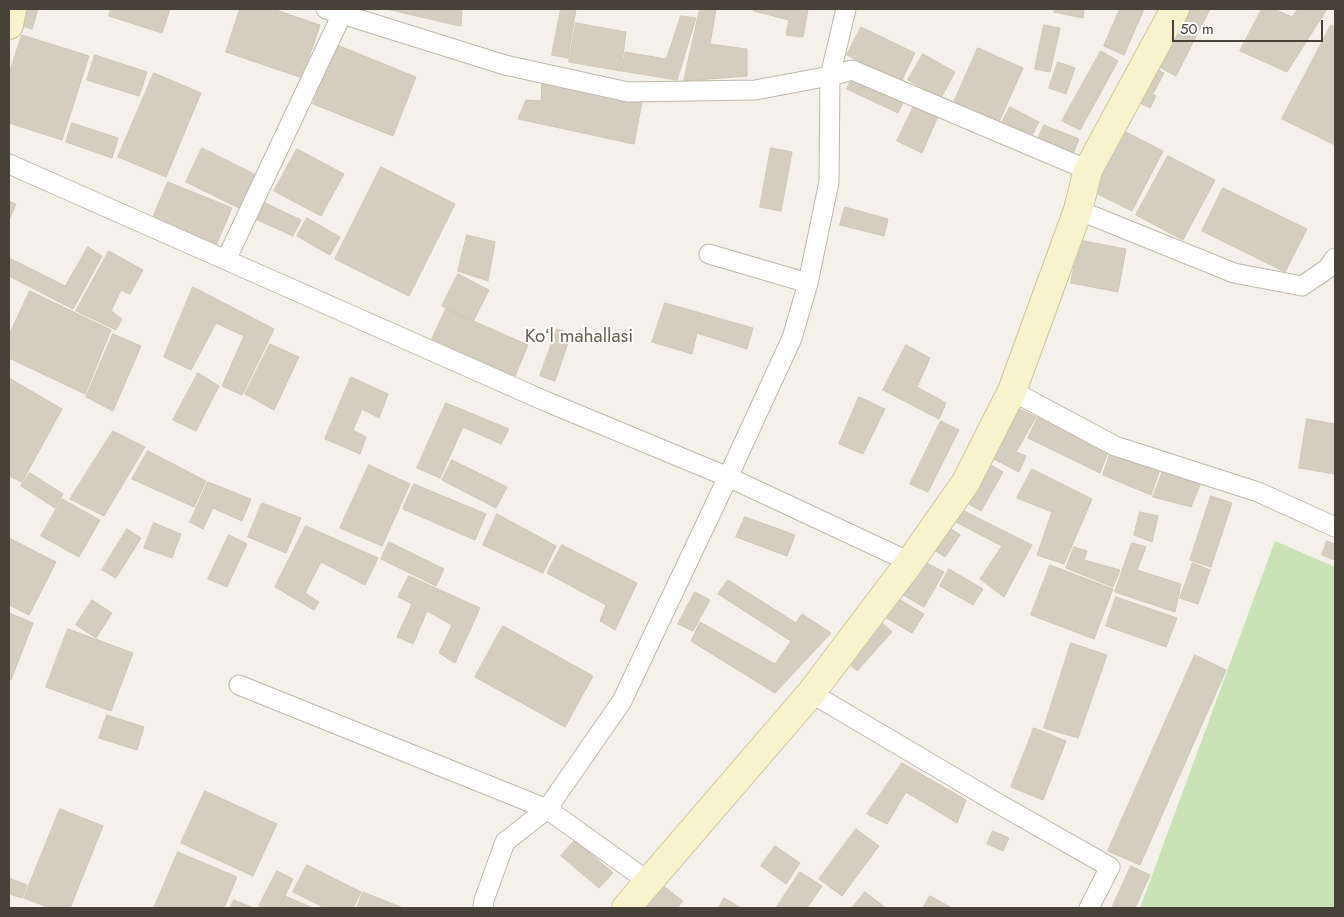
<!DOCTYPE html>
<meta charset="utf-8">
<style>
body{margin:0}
#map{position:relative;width:1344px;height:917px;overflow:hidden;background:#f3f1e9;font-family:Jost,sans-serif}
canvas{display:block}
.frame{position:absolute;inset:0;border:10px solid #464238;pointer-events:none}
.scale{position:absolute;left:1172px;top:20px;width:151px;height:22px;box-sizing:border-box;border:2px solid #464238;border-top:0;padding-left:6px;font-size:15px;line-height:18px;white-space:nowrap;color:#464238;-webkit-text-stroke:4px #fff;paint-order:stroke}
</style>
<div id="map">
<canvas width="1344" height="917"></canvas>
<div class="frame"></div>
<div class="scale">50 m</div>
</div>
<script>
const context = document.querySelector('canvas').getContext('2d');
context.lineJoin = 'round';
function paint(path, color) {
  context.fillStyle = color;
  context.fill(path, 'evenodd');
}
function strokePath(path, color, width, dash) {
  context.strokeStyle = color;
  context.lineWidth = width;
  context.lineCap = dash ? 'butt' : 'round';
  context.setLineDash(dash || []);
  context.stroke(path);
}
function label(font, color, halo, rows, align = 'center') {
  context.font = font + ' Jost,sans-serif';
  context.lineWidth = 4;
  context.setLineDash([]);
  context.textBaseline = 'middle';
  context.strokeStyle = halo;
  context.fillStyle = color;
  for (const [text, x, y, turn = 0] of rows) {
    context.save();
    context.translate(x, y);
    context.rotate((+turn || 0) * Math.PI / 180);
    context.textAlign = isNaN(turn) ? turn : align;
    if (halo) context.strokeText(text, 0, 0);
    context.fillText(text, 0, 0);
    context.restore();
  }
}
const green = new Path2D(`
 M1275,541l60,26v341h-195z`);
const building = new Path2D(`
 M12,9h26l-6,20 -23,-7z
 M111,9h59l-8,24 -53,-17z
 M240,9h33l47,16 -18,53 -76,-26z
 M387,9h75l-1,17z
 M561,9h15l-8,49 -16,-3z
 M700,9h16l-6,35 37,5v27l-63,5z
 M754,9h54l-5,28 -17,-2 3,-15 -35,-9z
 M1055,9h29l-1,9 -29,-6z
 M1120,9h24l-20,46 -20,-9z
 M1182,9h28l-34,67 -22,-12z
 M1262,9h12l18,8 6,-8h29l-40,63 -47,-21z
 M681,16l15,2 -19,62 -55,-9 3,-19 41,7z
 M576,23l50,9 -5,39 -52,-9z
 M1044,25l16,3 -10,44 -15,-3z
 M1331,25l4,2v118l-53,-26z
 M861,27l54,26 -14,29 -54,-27z
 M22,35l67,21 -27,84 -53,-17v-49z
 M337,45l79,32 -23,59 -80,-32z
 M978,48l45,20 -24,54 -45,-20z
 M1101,51l17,10 -38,69 -18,-9z
 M923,54l32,18 -14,26 -33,-18z
 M95,55l52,17 -8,24 -52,-16z
 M1058,62l17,6 -9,26 -17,-6z
 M1154,68l10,5 -11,21 3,2 -6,12 -14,-7z
 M154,73l47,20 -35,84 -48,-20z
 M855,73l51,23 -8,17 -51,-24z
 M542,82l100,20 -8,42 -116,-25 8,-19 15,1z
 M916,102l23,12 -17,39 -25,-12z
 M1010,107l29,15 -12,23 -29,-15z
 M72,123l46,15 -6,20 -46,-16z
 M1044,125l35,14 -8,20 -36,-14z
 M1116,127l47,24 -31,60 -48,-24z
 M202,148l56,28 -17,33 -55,-27z
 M771,148l21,4 -11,59 -21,-4z
 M297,149l47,25 -23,42 -47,-25z
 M1168,156l47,24 -32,60 -47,-25z
 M381,167l74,37 -46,92 -74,-37z
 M168,182l64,26 -17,40 -64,-26z
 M1223,188l84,41 -22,43 -83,-41z
 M259,200l42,20 -8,16 -42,-19z
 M9,201l7,3 -7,16z
 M845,207l43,12 -4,17 -44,-11z
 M307,218l33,19 -10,18 -33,-19z
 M467,235l28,7 -7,39 -30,-10z
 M1079,240l47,9 -8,43 -47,-9z
 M88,247l14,9 -29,53 -64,-33v-18l56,28z
 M109,251l34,19 -13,24 -9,-4 -10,21 11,8 -6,11 -40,-19z
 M458,274l31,16 -16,32 -31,-16z
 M193,287l81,42 -32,66 -20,-9 22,-50 -28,-13 -25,47 -27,-13z
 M30,291l81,39 -26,64 -76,-36v-23z
 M665,303l88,25 -6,21 -50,-16 -5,21 -40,-12z
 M446,309l82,36 -13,31 -83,-37z
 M557,329l14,5 -16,47 -15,-5z
 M113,334l28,12 -28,65 -27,-14z
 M270,344l29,13 -25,53 -29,-16z
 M906,345l24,13 -13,29 29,16 -7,16 -56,-29z
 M198,373l21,13 -23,45 -23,-11z
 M351,377l37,17 -9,24 -17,-9 -9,21 13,7 -6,17 -35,-15z
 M9,378l53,31 -40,73 -13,-6z
 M859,397l26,12 -22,45 -24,-10z
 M446,403l63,26 -8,15 -38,-17 -23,51 -23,-10z
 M1012,405l24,12 -20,35 10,4 -7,16 -33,-17z
 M1039,415l69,37 -8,21 -72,-35z
 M1307,419l28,5v50l-36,-6z
 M941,421l18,9 -31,62 -18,-8z
 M113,431l32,16 -41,69 -34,-17z
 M148,451l58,30 -12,26 -62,-28z
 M1111,451l49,18 -9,26 -48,-20z
 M452,460l55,27 -11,21 -54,-28z
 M984,461l19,11 -22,39 -19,-11z
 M369,465l41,19 -28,62 -42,-18z
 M1164,468l38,12 -11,27 -38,-10z
 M1032,469l60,30 -28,65 -27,-9 15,-43 -35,-14z
 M30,473l33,21 -8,14 -34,-22z
 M208,482l43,17 -9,22 -29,-13 -10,21 -13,-7z
 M414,484l72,30 -11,26 -72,-31z
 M1211,496l21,7 -21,64 -21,-7z
 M62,499l38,21 -21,37 -38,-21z
 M262,503l39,15 -15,35 -38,-16z
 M958,508l74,37 -28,52 -24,-18 22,-33 -52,-27z
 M1140,512l18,4 -6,26 -18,-7z
 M497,514l59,32 -13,27 -60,-28z
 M745,517l50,18 -8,21 -51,-19z
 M154,523l27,11 -9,24 -28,-10z
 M946,525l14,10 -15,22 -14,-9z
 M306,526l72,32 -13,27 -44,-23 -16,31 14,9 -5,8 -39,-23z
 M127,529l14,9 -25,40 -14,-8z
 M229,535l18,9 -20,43 -19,-8z
 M9,538l47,24 -27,53 -20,-10z
 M1327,541l8,3v16l-13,-5z
 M389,542l55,27 -8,17 -55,-27z
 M1132,543l14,4 -9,23 44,14 -6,28 -60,-20z
 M562,545l75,38 -22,47 -15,-9 6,-16 -59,-32z
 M1074,547l13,4 -3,9 36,10 -7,17 -47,-19z
 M923,561l21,11 -20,35 -21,-12z
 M1193,563l17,7 -12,34 -18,-6z
 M1050,565l63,24 -19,50 -63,-24z
 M949,569l34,20 -10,16 -33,-19z
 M409,576l71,32 -25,55 -16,-10 13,-28 -25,-14 -14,33 -16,-7 15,-33 -14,-7z
 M728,580l68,43 6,-9 29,19 -56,60 -84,-52 9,-19 75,42 16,-23 -73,-47z
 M695,592l15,8 -17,31 -15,-7z
 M895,597l29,17 -12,19 -29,-17z
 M1116,597l61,21 -11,29 -60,-21z
 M92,600l20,13 -16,25 -20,-13z
 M9,613l24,10 -22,57 -2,-1z
 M879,620l13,12 -35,39 -13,-12z
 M503,626l90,50 -28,51 -90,-50z
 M68,629l65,24 -22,58 -65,-24z
 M1071,643l36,12 -29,83 -34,-10z
 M1195,655l31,15 -86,195 -32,-14z
 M107,715l37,12 -7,23 -38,-12z
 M1034,728l32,13 -23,59 -32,-13z
 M902,763l64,37 -9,23 -51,-31 -19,32 -20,-10z
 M205,791l72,33 -24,52 -72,-33z
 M60,809l43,17 -33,82h-20l-26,-10z
 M856,829l23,17 -37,50 -23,-17z
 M993,831l16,7 -6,13 -16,-7z
 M575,840l38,33 -14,15 -38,-32z
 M775,846l25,17 -14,21 -25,-18z
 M178,852l59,25 -13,31h-70z
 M307,865l54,27 -8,16h-28l-32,-16z
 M1131,866l19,9 -15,33h-23z
 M277,871l16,8 -14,29h-16l-4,-2z
 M800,872l22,14 -15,22h-31z
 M9,878l18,7 -5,13 -13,-4z
 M662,885l21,16 -6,7h-36z
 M363,892l40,16h-46z
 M865,892l21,16h-34z
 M285,896l28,12h-34z
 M930,896l22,12h-29z
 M724,898l17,10h-22z
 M234,900l20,8h-24z`);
const street = new Path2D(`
 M326,9l179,56 123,27 127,-2 75,-14 22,-6 236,100
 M846,9l-16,67 -1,106 -21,101 -16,55 -64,139 182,85
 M9,164l536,237 183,76 -106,224 -75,108 102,73
 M1078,210l156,63 68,13 25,-17 8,-11
 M709,254l99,29
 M226,260l116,-246
 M1012,391l103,55 143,46 77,35
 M239,685l308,124 -42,33 -21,58 -1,8
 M811,693l181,107 118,67 -21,41`);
const secondary = new Path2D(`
 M9,25l3,-16
 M626,908l185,-215 99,-131 56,-80 46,-91 66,-181 10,-40 87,-161`);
const neighbourhoodNames = [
 ["Koʻl mahallasi",579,337]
];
paint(green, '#cae3b6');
paint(building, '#d3cec0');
strokePath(building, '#cec6b3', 1);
strokePath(street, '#beb9ac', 21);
strokePath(secondary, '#cec69d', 30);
strokePath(street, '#fff', 19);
strokePath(secondary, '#f9f3cd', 28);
label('19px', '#686150', '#fff', neighbourhoodNames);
</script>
